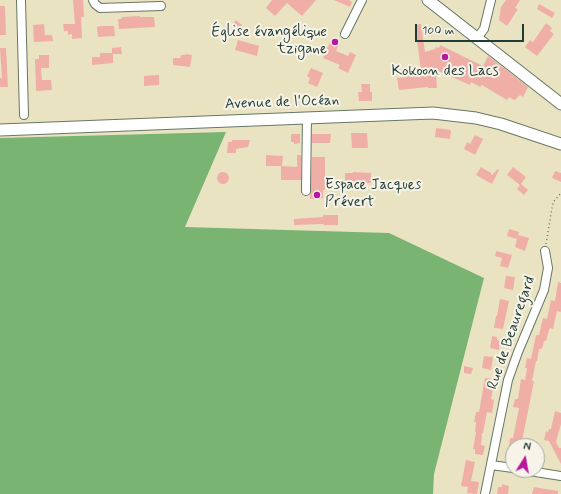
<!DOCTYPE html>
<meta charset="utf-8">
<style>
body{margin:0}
#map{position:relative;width:561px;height:494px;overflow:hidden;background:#eae3c2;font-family:Mynerve,sans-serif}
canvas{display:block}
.north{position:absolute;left:505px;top:438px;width:40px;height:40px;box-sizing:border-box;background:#f7f3e8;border:1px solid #a1aaa0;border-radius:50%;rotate:11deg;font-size:11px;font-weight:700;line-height:16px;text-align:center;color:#1f3d34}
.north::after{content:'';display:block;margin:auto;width:14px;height:18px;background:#b5179e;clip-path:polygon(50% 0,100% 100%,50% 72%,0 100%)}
.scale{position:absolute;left:415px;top:24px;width:109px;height:18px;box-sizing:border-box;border:2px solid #1f3d34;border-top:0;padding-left:5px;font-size:12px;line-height:14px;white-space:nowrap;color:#1f3d34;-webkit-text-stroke:3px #f7f3e8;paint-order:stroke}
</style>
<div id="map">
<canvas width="561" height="494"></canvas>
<div class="north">N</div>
<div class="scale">100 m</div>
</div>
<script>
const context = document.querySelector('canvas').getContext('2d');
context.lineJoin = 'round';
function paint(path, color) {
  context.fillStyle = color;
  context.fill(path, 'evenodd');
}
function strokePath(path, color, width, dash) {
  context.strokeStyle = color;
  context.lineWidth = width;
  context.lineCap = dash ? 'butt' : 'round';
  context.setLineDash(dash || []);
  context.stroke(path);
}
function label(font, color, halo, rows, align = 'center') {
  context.font = font + ' Mynerve,sans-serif';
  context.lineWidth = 4;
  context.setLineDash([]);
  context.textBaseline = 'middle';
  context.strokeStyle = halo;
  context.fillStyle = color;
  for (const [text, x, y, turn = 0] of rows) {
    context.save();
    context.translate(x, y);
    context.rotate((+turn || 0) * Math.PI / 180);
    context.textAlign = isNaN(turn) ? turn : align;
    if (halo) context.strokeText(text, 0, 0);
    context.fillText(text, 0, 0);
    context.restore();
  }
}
const forest = new Path2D(`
 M226,132l-41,95 204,6 95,45 -50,196 -1,20h-433v-356z`);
const building = new Path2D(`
 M73,0h10l1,17h-3l1,21 -10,1v-5l-4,1v-4h-4l-1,-7h12z
 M272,0h44l-14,16 -15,-13 -12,13 -9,-8z
 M334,0h15l3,2 -2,5z
 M506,0h14l-5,8 3,1 -11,17 -8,-6 2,-13z
 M539,4l16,9 -3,5 -15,-9z
 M0,6h5l1,29h-6z
 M140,16v1h14l1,10 -36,2 -1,-10h3l1,-2z
 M236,20l6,5 -4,5 -6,-5z
 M546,23l6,5 -2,3 4,3 -17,22 -12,-9 5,-7 3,2z
 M44,24l1,11h7l1,6 -19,1 -1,-17z
 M421,24l4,28 10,-3 1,-2 3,1 1,-3 43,21 5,-10 40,31 -5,10 -3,-2 -4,4 -2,1 -5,-3 -2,3 -25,-15 -2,2 -9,-5 -1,3 -34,-15 1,18h-9v-1l-29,3 -2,-12 10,-1v-6l14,-1 -6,-45z
 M101,26h13l1,10 -17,1 -1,-10z
 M238,40l21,6 -2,10 -22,-6z
 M331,40l8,4 -3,7 12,5 2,-4 6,3 -8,18 -10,-5 2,-3 -17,-7 2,-4 -3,-2 3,-6 3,1z
 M121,47l1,7h-9v9l-21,2v-8h8v-4h12v-5z
 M0,48h6l2,39h-8v-9h2z
 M186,54l6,1 -2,12 -17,-2v-7h7l1,-3h4z
 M39,55h10v13h-8l1,12h9l1,10 -16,1 -1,-32h4z
 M311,68l12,5 -6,14 -9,-4 2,-5 -3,-2z
 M159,75v10l-15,1v-10z
 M361,84h9v8h2v9h-13l-1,-9h4z
 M436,128l15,2 -1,9 -15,-2z
 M351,133h16l1,15h-16z
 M291,134h9v9l-6,1v-2h-3z
 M312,134h19l-1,9h-18z
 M475,135l8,4 -8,16 -11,-6 3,-7 3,2z
 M232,140h18l-2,7 -12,2v4h-9l1,-11h4z
 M266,155l17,1 -1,10h-16z
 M297,155h4v25h-20v-14l16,1z
 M312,157h13v33h-2v8l-13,1z
 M481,167l10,6v1l1,1 6,-6 1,1 -7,14 -16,-9z
 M513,167l13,10 -5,7 7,6 -4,5 -7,-6 3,-4 -13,-10z
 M555,171l6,2v9l-9,-4z
 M217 178a6 6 0 1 1 12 0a6 6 0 1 1-12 0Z
 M353,172l18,1v10h-26v-10h8z
 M323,215h15v10h-14l-1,-1 -29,1v-6l29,-2z
 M509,229l10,3 -1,3 11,3 -4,13 -10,-4 2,-8 -10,-3z
 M496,251l16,4 -4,13 -8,-2 2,-8 -7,-2z
 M506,276l9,1 -2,13 -9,-2z
 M558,282l3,1v29l-4,-1 -4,18 -3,-1 -1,2 -3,11h-2l-2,8h-3l-2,12h-1l-4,20h2l-13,65h-12l1,-8h3l6,-30 -6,-1 2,-8h3l3,-20 4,1 2,-12h-2l2,-10 4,1 5,-24h3l4,-17 4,1 4,-19 4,1z
 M500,299l9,2 -6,28 -9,-1 2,-12h1z
 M492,336l5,1v3l3,1 -1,9 -9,-2z
 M484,356l9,1 -2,13 -9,-2z
 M464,366l9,2 -2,6 -7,-1z
 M485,378l10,1 -4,20 3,1 -2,13 -5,-1 -4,21h-1l-1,12 4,1 -2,9 -8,-1v-5h-2l3,-17h-1l1,-10h-2l2,-10h3z
 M555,411l6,2v11l-5,18 3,6h2v16l-12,-23 -5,-1 2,-9 2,1 1,-3h2z
 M466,460l9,2 -4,19 8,1 -2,12 -10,-1 1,-6 -7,-1z
 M502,484l7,2 -1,8h-11l1,-7h4z
 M534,487l24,4v3h-26z`);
const path = new Path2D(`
 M546,244l7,-42 8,-9`);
const minor = new Path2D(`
 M21,0l3,115
 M93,0l2,4 5,4 61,-2
 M345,34l17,-34
 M477,38l7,-9 7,-29
 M306,191l1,-74
 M491,465l22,3
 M523,470l38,6
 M485,494l23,-114 10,-28 26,-62 4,-22 -3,-17`);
const secondary = new Path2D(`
 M428,0l133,104
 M0,130l433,-17 43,5 25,6 60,20`);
const markers = [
 [335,42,4,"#b5179e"],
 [445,57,4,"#b5179e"],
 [317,195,4,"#b5179e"]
];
const poiNames = [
 ["Église évangélique",327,33],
 ["tzigane",327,50],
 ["Kokoon des Lacs",445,72,"center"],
 ["Espace Jacques",325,186,"left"],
 ["Prévert",325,203,"left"]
];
const streetNames = [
 ["Avenue de l'Océan",282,103,-2],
 ["Rue de Beauregard",512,333,-71]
];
paint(forest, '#7ab472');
paint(building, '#efafa6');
strokePath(minor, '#676', 10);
strokePath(secondary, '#676', 13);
strokePath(path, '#676', 1.5, [1, 3]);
strokePath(minor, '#fff', 8);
strokePath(secondary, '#fff', 11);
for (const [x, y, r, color] of markers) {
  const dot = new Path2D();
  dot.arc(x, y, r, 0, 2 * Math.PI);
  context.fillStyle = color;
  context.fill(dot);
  strokePath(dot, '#f7f3e8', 1.5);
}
label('15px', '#1f3d34', '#f7f3e8', poiNames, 'right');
label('15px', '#1f3d34', '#f7f3e8', streetNames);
</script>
